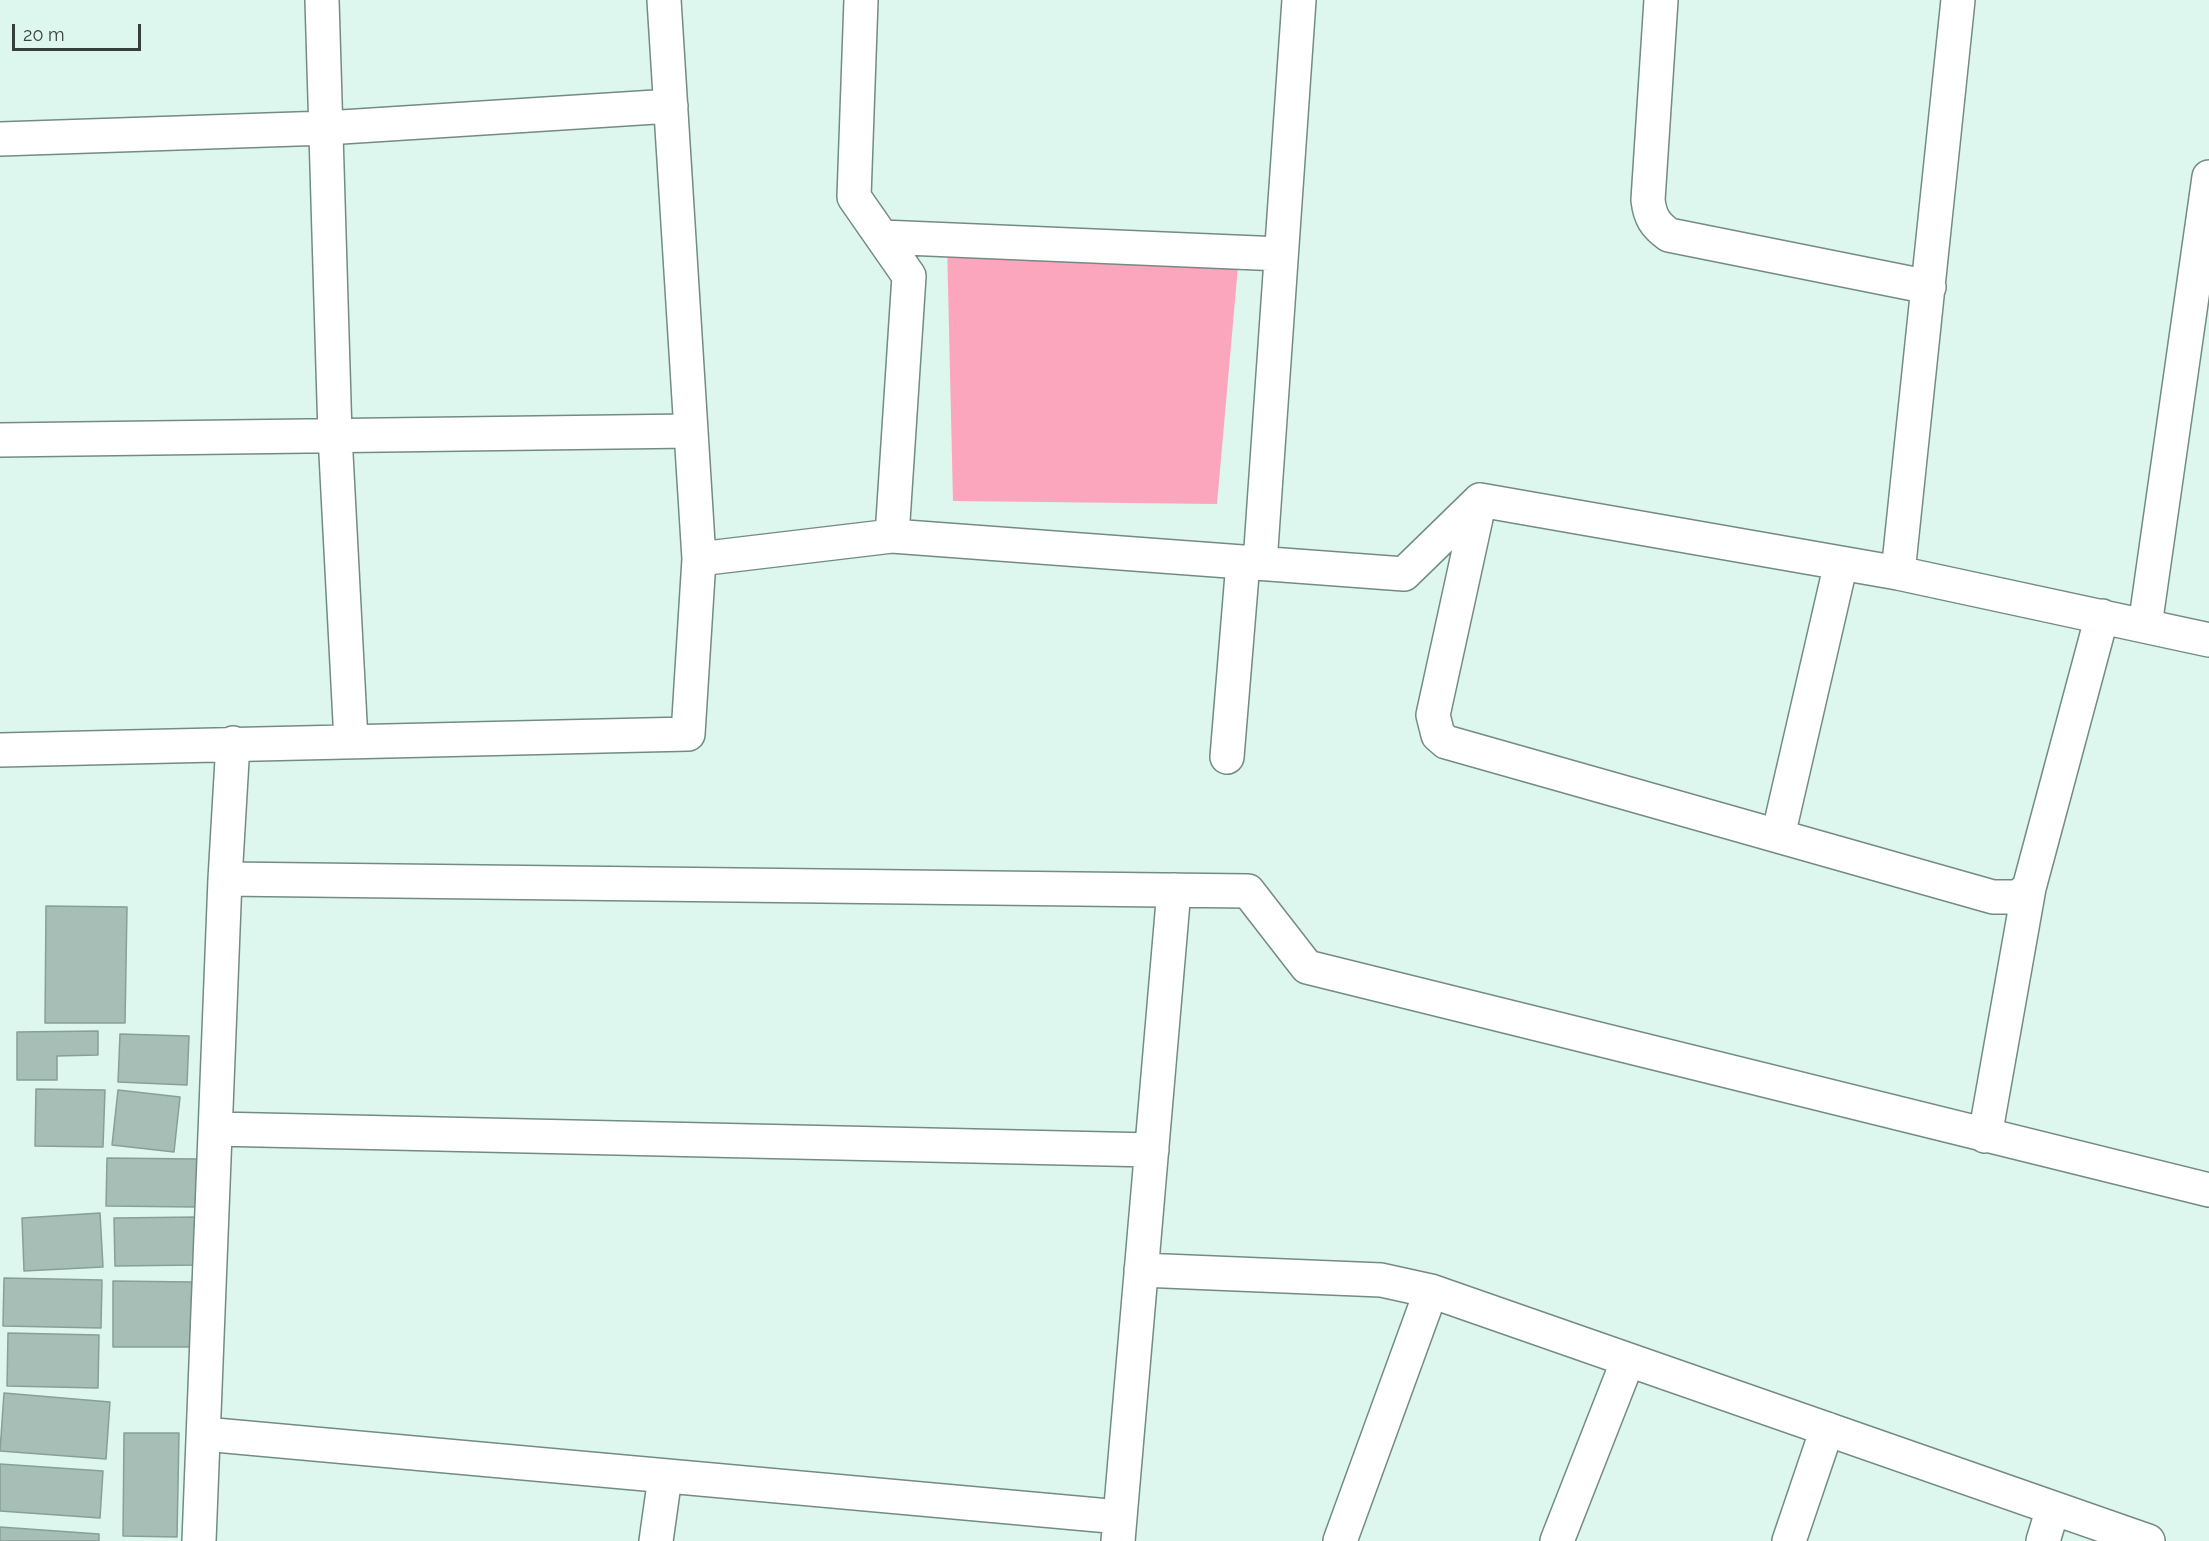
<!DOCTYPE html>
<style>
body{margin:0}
#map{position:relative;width:2209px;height:1541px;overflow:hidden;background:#ddf6ee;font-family:Raleway,sans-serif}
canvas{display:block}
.scale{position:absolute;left:12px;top:24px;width:129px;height:27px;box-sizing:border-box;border:3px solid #353f3c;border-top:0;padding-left:8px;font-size:18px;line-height:21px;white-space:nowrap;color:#353f3c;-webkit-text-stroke:4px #ddf6ee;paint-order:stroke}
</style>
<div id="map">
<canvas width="2209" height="1541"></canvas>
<div class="scale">20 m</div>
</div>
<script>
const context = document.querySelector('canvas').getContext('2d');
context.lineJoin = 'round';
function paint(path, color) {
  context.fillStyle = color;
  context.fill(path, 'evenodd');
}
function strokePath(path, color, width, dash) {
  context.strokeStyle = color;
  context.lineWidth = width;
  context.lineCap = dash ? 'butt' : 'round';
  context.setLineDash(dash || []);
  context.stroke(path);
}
const green = new Path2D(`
 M947,243l292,12 -22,249 -264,-3z`);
const building = new Path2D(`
 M46,906l81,1 -2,116h-80z
 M98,1031v24l-41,1v24h-40v-48z
 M120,1034l69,2 -2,49 -69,-3z
 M36,1089l69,1 -2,57 -68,-1z
 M118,1090l62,7 -6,55 -62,-7z
 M107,1158l90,1 -1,48 -90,-1z
 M100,1213l3,54 -79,4 -2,-53z
 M198,1217l1,48 -84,1 -1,-48z
 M4,1278l98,2 -1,48 -98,-2z
 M113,1281l79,1 -1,65h-78z
 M8,1333l91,2 -1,53 -91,-2z
 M4,1393l106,9 -4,57 -106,-8z
 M124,1433h55l-2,104 -54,-1z
 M0,1464l103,7 -3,47 -100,-7z
 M0,1527l99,7v7h-99z`);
const street = new Path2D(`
 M322,0l13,435 16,306
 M664,0l35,559
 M861,0l-7,197 55,79 -17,260 512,38 76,-74 418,73 311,67
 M1661,0l-13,200c2,17 7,25 21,35l260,52
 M0,139l326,-11 345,-22
 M882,237l399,17
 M0,440l691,-9
 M1480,500l-47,215 5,20 8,7 547,155h25l11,-9 73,-272
 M1260,563l39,-563
 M1898,573l60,-573
 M2145,626l64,-449
 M0,750l688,-16 11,-175 193,-23
 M1227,757l16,-195
 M1778,836l63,-273
 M225,879l1023,12 59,76 902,223
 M216,1129l936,21
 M1985,1136l44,-248
 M1141,1270l240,10 50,11 717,250
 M204,1434l916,83
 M199,1541l26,-662 8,-136
 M656,1541l9,-64
 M1118,1541l56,-651
 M1340,1541l91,-250
 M1557,1541l71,-181
 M1789,1541l38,-112
 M2043,1541l10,-33`);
paint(green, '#fca6bd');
paint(building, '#a6beb6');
strokePath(building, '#889f98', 1.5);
strokePath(street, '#748b84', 36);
strokePath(street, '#fff', 33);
</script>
